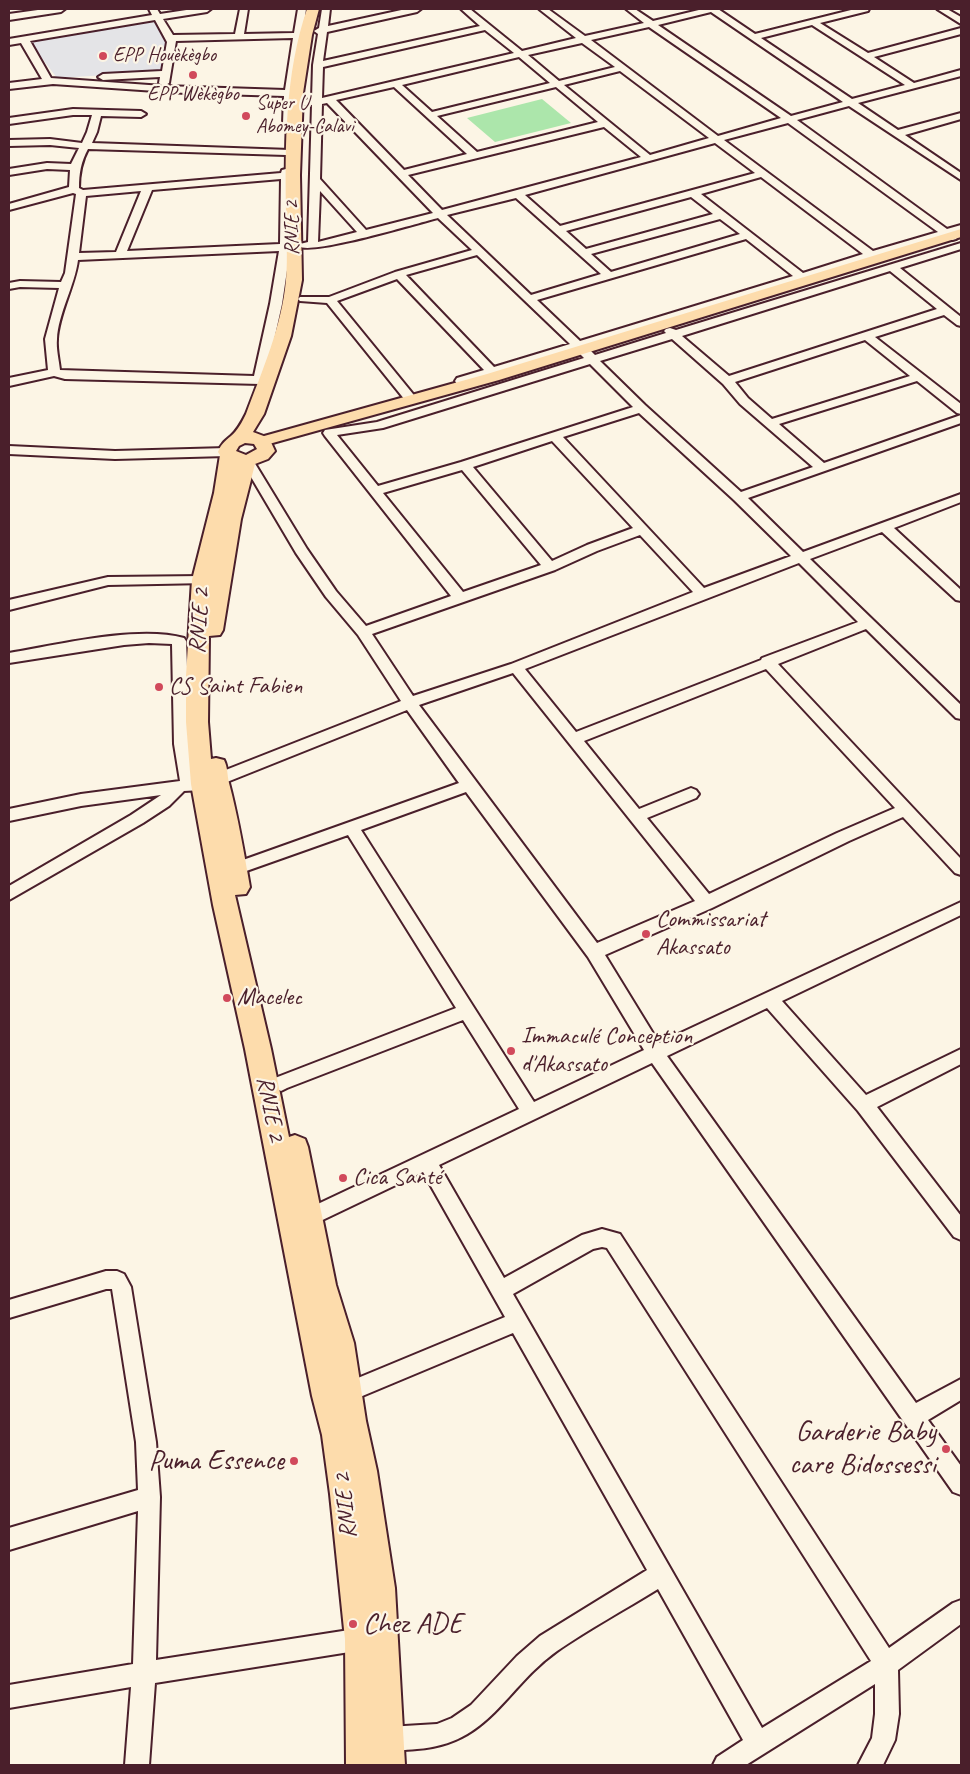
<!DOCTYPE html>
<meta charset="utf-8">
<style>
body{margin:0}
#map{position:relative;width:970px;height:1774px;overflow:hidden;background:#fcf5e5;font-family:Caveat,sans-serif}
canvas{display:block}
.frame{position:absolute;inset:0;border:10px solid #4a1f2b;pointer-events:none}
</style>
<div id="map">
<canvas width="970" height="1774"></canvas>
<div class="frame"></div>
</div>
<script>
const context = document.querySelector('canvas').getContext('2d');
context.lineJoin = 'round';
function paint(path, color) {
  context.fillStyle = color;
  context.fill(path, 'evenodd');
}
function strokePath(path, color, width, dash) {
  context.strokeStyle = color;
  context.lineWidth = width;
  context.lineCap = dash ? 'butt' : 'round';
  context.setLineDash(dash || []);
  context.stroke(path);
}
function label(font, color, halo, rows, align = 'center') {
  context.font = font + ' Caveat,sans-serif';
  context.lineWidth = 4.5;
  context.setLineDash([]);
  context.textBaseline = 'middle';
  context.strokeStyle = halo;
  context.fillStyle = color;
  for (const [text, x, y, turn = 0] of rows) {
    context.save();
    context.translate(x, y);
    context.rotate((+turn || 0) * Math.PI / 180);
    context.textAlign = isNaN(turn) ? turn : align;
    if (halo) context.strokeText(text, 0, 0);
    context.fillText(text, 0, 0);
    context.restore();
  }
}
const built = new Path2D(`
 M151,18l18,23 -8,31 -104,6 -30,-39z`);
const green = new Path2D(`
 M542,99l29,24 -76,19 -28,-24z`);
const minor = new Path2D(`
 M45,9h20l-4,3 -52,8v-6z
 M149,9h8l3,5 33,-5h18l-4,3 -44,7 10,16 62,-1 5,-25h8l-4,25 50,-1 4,-24h8l-3,23 7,3 -8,3 -8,52 7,3 -7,3 -3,29h-6l-2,-2 1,-27 -99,-3 -132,-9 -44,5v-6l33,-4 -21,-36 -12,2v-6l143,-24zM155,20l12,22 -5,29 -59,3 -5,3 5,3 57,-3 -1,6 4,3 -112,-8 -21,-37zM293,38l-8,52 -121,-4 5,-3 7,-42z
 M322,9h8l-2,17 78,-17h15l-4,3 -90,20 -4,29 157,-35 -19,-17h9l52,42 54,-13 -37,-29h9l37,27 59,-13 -18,-14h9l18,12 50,-12h15l37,25 100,-25h14l-1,2 -48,12 48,30 93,-25v6l-87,23 40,26 47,-13v6l-103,27 40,27 63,-17v6l-56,16 56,38v7l-112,-74 -52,14 150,109 14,-4v6l-7,3 3,3 -1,2 -4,1 -8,-3 -358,109 9,9 71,-22 -2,-2 2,-2 4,-1 6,2 285,-87v6l-61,19 61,49v9l-4,-1 -13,-10 -69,22 86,67v10l-4,-1 -40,-32 -138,43 45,39 137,-48v8l-213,75 55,54 158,-58v8l-67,26 67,62v11l-5,-1 -74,-68 -72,27 151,146v14l-5,-1 -90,-89 -88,35 183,195v16l-6,-2 -52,-56 -54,24 -137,67 -107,47 54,88 302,-141v13l-179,86 84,94 95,-46v15l-84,43 84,109v24l-7,-3 -96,-126 -91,-103 -100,48 249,347 45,-24v21l-33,20 33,46v29l-8,-3 -301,-429 -213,102 65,113 78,-43 20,-6 18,5 269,414 64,-45 8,-3v24l-63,46 1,44 -4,26 -12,25h-25l14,-27 3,-24v-30l-129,81h-33l4,-8 26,-17 -85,-151c-34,21 -69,40 -101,62 -52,37 -67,93 -140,98 -13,1 -25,3 -37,-2l-4,-8 4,-8 8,-4 49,-3 15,-6 19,-13 46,-49 23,-20 107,-66 -134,-237 -165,69 -7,-3 -3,-7 3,-7 164,-68 -82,-145 -113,54 -7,-3 -3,-6 3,-6 216,-102 -56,-89 -176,68 -6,3 -6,-3 -3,-5 3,-5 181,-70 -108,-173 -113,40 -6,-2 -2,-4 2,-4 230,-82 -52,-73 -185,74 -20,6 -18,1 -15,15 -26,17 -134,77v-14l122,-71 30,-20 -80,11 -72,15v-12l72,-15 99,-13 -6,-37 -2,-100 -23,-1 -25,2 -115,18v-10c48,-8 129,-28 175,-15l2,3 4,103 5,34 18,-3 188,-74 -43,-66 -32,-38 -30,-44 -55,-93 6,-4 4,1 56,92 29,42 30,35 85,-30 -126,-160 -2,-3 2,-3 52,-8 207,-64 -8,-8 -115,35 -4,-1 -2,-3 2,-3 27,-8 -87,-91 -60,22 76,93 2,3 -6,4 -4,-1 -78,-97 -27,-2 -2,-2 2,-2h29l66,-25 77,-22 -34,-32c-20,5 -129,38 -139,28l1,-2 8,-2 4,-137 -8,-1 -2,-2 2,-2 8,-1 1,-34 5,-31 -4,-3 5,-3zM711,12l132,90 -52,14 -133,-91zM812,25l93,60 -53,14 -91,-61zM649,27l132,91 -63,18 -127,-96zM485,30l29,23 -192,45 1,-31zM582,43l33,24 -56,14 -31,-26zM519,57l31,26 -118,29 -30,-27zM620,71l89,67 -59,17 -86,-70zM394,87l73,67 -63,16 -68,-70zM556,87l42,35 -121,30 -40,-36zM327,103l106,110 -67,17 -46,-51 2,-75zM788,123l150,109 -65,19 -149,-111zM604,127l37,30 -199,53 -34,-35zM715,143l40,30 -195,53 -35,-31zM761,177l102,77 -60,19 -102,-79zM320,191l37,41 -39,10zM691,197l22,17 -127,35 -20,-18zM516,198l85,76 -70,21 -84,-80zM720,219l20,15 -129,38 -20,-18zM746,239l47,37 -213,65 -43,-41zM477,255l93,89 -76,23 -88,-92zM890,271l47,38 -208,67 -47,-40zM672,339l51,45 17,20 73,63 -72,25 -96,-87 -45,-44zM865,340l45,36 -138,43 -24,-21 -13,-16zM590,364l43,43 -172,55 -83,24 -41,-51 46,-7zM639,413l95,87 57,56 -87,32 -141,-151zM552,441l81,87 -46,17 -35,16 -79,-94zM462,470l79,95 -78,27 -80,-99zM640,535l53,57 -182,72 -98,32 -41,-62 183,-64 42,-19zM799,563l59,59 -96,36 -1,2 -185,72 -51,-63zM766,669l129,139 -58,25 -128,61 -62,-76 49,-20 3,-4 -3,-4 -5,-2 -5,2 -47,19 -55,-68zM513,673l182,228 -98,42 -178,-238zM466,792l122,165 56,93 -110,52 -173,-272zM602,1247l5,1 264,413 -109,67 -249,-434 80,-45z
 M937,9h10l14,8v7z
 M73,109l68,2 5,3 -5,3 -40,-1 -4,16 -5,11 198,7 1,2 -5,3 -198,-6c-7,13 -9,24 -9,39l4,2 198,-17 1,-3 4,-1 11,4v4l-6,1 -1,66 7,1 1,2 -1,2 -7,1 -8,54 -16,72 6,7 -2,3 -4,1 -6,-3 -195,-5 -11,-3 -45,10v-8l39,-8 -3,-31 14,-51 -39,-1 -11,2v-6l11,-2 41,1 4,-9 11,-79 -3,-1 -64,17v-6l60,-17 1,-17 -23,-1 -38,6v-6l38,-6 24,1 8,-16 -29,-3 -41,1v-6l41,-1 32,4 5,-11 5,-17h-19l-64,9v-6zM281,179l-1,65 -153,7 25,-61zM141,191l-25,61 -37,1 7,-57zM279,251l-9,53 -16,72 -194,-6c-1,-10 -4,-21 -3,-31 1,-25 18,-54 21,-79z
 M9,446l106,5 112,-3 6,4 -6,4 -112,3 -106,-5z
 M202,576l5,1 2,3 -2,3 -99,2 -99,25v-10l99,-23z
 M106,1271h11l7,3 7,13 25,155 4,55 -4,163 206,-32 8,3 3,8 -3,8 -8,3 -207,33 -6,82h-24l6,-78 -122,21v-23l124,-21 5,-153 -129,39v-22l129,-38 -2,-48 -24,-153h-6l-97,29v-18z`);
const major = new Path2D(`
 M961,229v8l-462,143 -230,64h-12l-2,-3 2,-3 230,-64z`);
const highway = new Path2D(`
 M307,9h12l-7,26 -9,58 -3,82 2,105 -11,56 -27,78 -11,18 16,6 6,13 -7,8 -13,5 -14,55 -18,111 -3,5 -11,1 -1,86 3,37 5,-1 8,2c4,8 3,15 5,23 9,34 15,69 21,104l-4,7 -11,1 36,154 18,88 6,-2 10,4 3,8 28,138 18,58 12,78 11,50 18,117 10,177h-59l-1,-126 -15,-145 -8,-59 -10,-39 -67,-347 -32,-144 -22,-121 -5,-62v-46l6,-96 22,-87 6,-38 -2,-3c3,-8 7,-11 13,-16 7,-6 11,-14 15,-22 16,-43 36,-88 40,-134 2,-23 0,-46 0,-68 -1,-68 -1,-139 21,-203zM245,443l9,1 3,5 -11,6 -10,-4 3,-5z`);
const markers = [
 [103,56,5,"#d1495b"],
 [193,75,5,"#d1495b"],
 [246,116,5,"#d1495b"],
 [159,687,5,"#d1495b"],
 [646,934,5,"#d1495b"],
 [227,998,5,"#d1495b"],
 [511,1051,5,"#d1495b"],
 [343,1178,5,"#d1495b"],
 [946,1449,5,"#d1495b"],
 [294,1461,5,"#d1495b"],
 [353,1624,5,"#d1495b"]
];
const farPoinames = [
 ["EPP Houèkègbo",113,56],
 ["EPP Wèkègbo",193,95,"center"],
 ["Super U",256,104],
 ["Abomey-Calavi",256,127]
];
const farStreetnames = [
 ["RNIE 2",293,228,-90]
];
const streetNames = [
 ["RNIE 2",200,621,-86],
 ["RNIE 2",270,1109,79],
 ["RNIE 2",346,1506,-96]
];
const poiNames = [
 ["CS Saint Fabien",169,687],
 ["Commissariat",656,920],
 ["Akassato",656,948],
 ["Macelec",237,998],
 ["Immaculé Conception",521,1037],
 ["d'Akassato",521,1065],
 ["Cica Santé",353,1178]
];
const nearPoinames = [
 ["Garderie Baby",936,1432],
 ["care Bidossessi",936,1465],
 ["Puma Essence",284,1461],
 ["Chez ADE",363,1624,"left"]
];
paint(built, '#e4e4e7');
paint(green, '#ace6ab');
strokePath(minor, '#4a1f2b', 4);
strokePath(major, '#4a1f2b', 4);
strokePath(highway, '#4a1f2b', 4);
paint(minor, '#fcf5e5');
paint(major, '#fddcac');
paint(highway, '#fddcac');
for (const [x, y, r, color] of markers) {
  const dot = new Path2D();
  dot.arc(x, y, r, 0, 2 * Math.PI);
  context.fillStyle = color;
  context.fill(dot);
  strokePath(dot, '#fcf5e5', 2);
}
label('20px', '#4a1f2b', '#fcf5e5', farPoinames, 'left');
label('20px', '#4a1f2b', '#fcf5e5', farStreetnames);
label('24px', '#4a1f2b', '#fcf5e5', streetNames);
label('24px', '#4a1f2b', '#fcf5e5', poiNames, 'left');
label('29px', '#4a1f2b', '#fcf5e5', nearPoinames, 'right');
</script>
